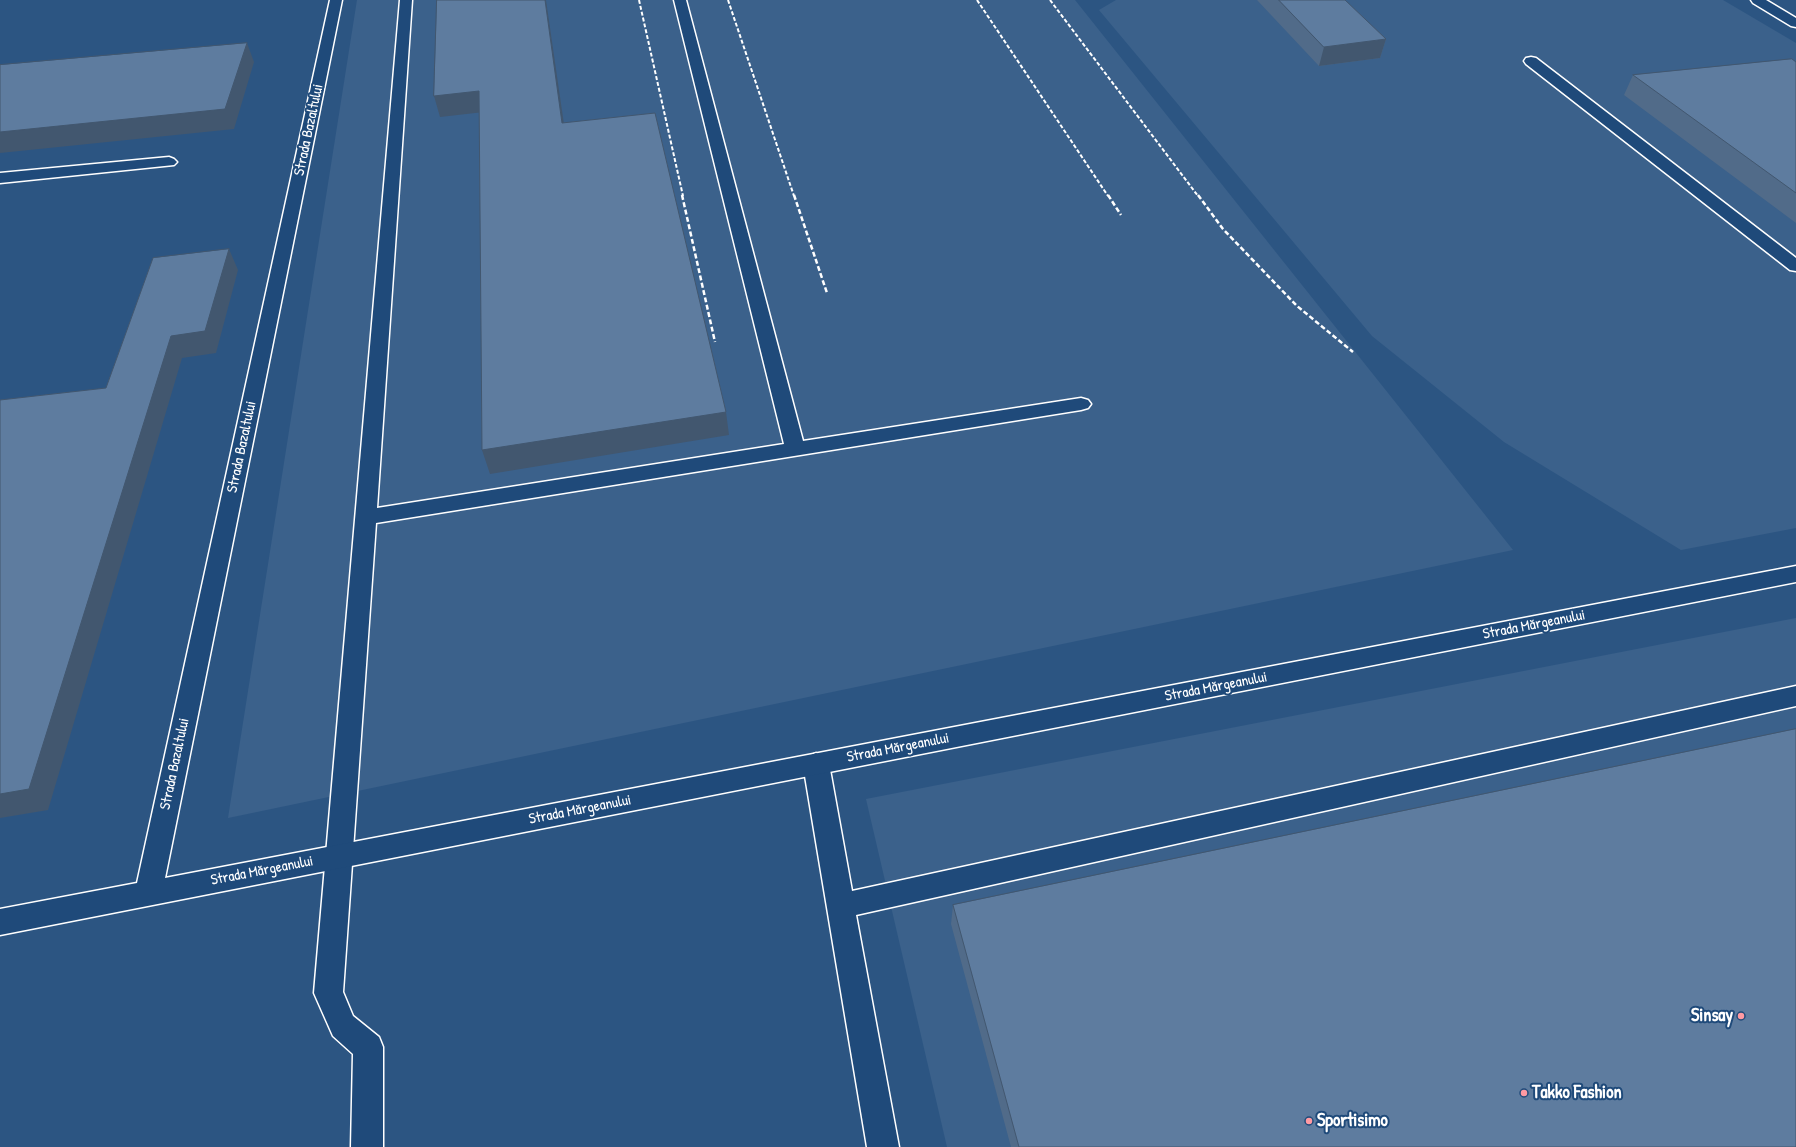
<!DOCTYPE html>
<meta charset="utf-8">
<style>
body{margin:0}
canvas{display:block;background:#2c5582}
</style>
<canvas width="1796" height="1147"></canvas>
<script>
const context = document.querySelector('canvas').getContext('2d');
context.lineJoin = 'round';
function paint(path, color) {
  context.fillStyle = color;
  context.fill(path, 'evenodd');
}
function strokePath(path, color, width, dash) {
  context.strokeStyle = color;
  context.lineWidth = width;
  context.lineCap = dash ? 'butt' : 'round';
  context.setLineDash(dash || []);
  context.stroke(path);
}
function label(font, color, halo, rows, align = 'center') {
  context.font = font + ' "Patrick Hand",sans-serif';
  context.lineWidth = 4;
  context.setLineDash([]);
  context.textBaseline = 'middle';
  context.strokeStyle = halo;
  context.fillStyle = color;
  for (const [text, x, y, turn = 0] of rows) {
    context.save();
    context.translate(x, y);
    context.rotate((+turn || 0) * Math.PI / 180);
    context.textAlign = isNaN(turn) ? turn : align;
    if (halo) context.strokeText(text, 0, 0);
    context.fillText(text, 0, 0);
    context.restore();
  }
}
const built = new Path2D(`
 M357,0h718l438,550 -1285,268z
 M1116,0h607l73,43v485l-115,22 -177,-108 -132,-106 -273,-326z
 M1796,618v529h-849l-81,-348z`);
const service = new Path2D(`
 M400,0h12l-35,508 407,-64 -110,-444h12l117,441 278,-43 7,2 3,4 -3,4 -7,2 -705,113 -33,469 10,24 26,21 4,10v100h-32l2,-93 -20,-18 -19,-43z
 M1531,57l5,1 260,200v13l-6,-1 -264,-206 -2,-3 2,-3z
 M169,157l5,2 3,3 -3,3 -174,18v-10z
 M1796,686v20l-940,209 43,232h-32l-64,-383 4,-7 9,-4 9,4 4,7 23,127z`);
const minor = new Path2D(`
 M330,0h12l-177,878 1631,-312v16l-1796,353v-26l137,-26z
 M1751,0h15l30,18v9l-5,-1 -38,-23z`);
const railFar1 = new Path2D(`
 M639,0l44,196
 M728,0l66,196
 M977,0l131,196
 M1050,0l148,196`);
const rail = new Path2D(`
 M682,195l33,147
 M794,195l33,98
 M1108,195l13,20
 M1198,195l25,34 74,77 56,46`);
const wall = new Path2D(`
 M1257,0h88l41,39 -6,19 -61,8z
 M1796,62v161l-172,-128 9,-20z
 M953,905l843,242h-785l-60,-223z`);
const shadedWall = new Path2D(`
 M545,0h1l21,145 -5,-22z
 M1386,39l-6,19 -61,8 5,-19z
 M247,43l7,19 -20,67 -234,24v-21z
 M479,91l5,21 -44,5 -6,-21z
 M229,249l9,21 -22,83 -34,5 -134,452 -48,8v-24l171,-458z
 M726,412l3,23 -239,39 -8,-24z`);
const building = new Path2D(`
 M437,0h108l17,123 93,-10 71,299 -244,38 -3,-359 -45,5z
 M1279,0h66l41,39 -62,8z
 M247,43l-22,66 -225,23v-67z
 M1792,59l4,3v131l-163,-118z
 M229,249l-24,82 -34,5 -142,453 -29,5v-394l106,-12 47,-130z
 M1796,729v418h-777l-66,-242z`);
const markers = [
 [1741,1016,4,"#ff9aa2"],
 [1524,1093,4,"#ff9aa2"],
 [1309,1121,4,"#ff9aa2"]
];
const streetNames = [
 ["Strada Bazaltului",309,130,-78],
 ["Strada Bazaltului",242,447,-78],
 ["Strada Mărgeanului",1534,625,-11],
 ["Strada Mărgeanului",1216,687,-11],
 ["Strada Mărgeanului",898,748,-11],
 ["Strada Bazaltului",175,764,-78],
 ["Strada Mărgeanului",580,810,-11],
 ["Strada Mărgeanului",262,871,-11]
];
const nearPoinames = [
 ["Sinsay",1733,1016,"right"],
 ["Takko Fashion",1532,1093],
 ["Sportisimo",1317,1121]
];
paint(built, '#3b618b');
strokePath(service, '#fff', 3);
strokePath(minor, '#fff', 3);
paint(service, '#1f4a7a');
paint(minor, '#1f4a7a');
strokePath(railFar1, '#fff', 2, [4, 2]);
strokePath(rail, '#fff', 2.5, [5, 2.5]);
paint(wall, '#516b89');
paint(shadedWall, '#42576f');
paint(building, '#5e7c9f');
strokePath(building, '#42576f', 1);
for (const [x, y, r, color] of markers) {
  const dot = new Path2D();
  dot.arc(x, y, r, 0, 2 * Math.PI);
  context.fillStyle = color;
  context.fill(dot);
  strokePath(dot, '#1f4a7a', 1.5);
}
label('15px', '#fff', '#1f4a7a', streetNames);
label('bold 18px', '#fff', '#1f4a7a', nearPoinames, 'left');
</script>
